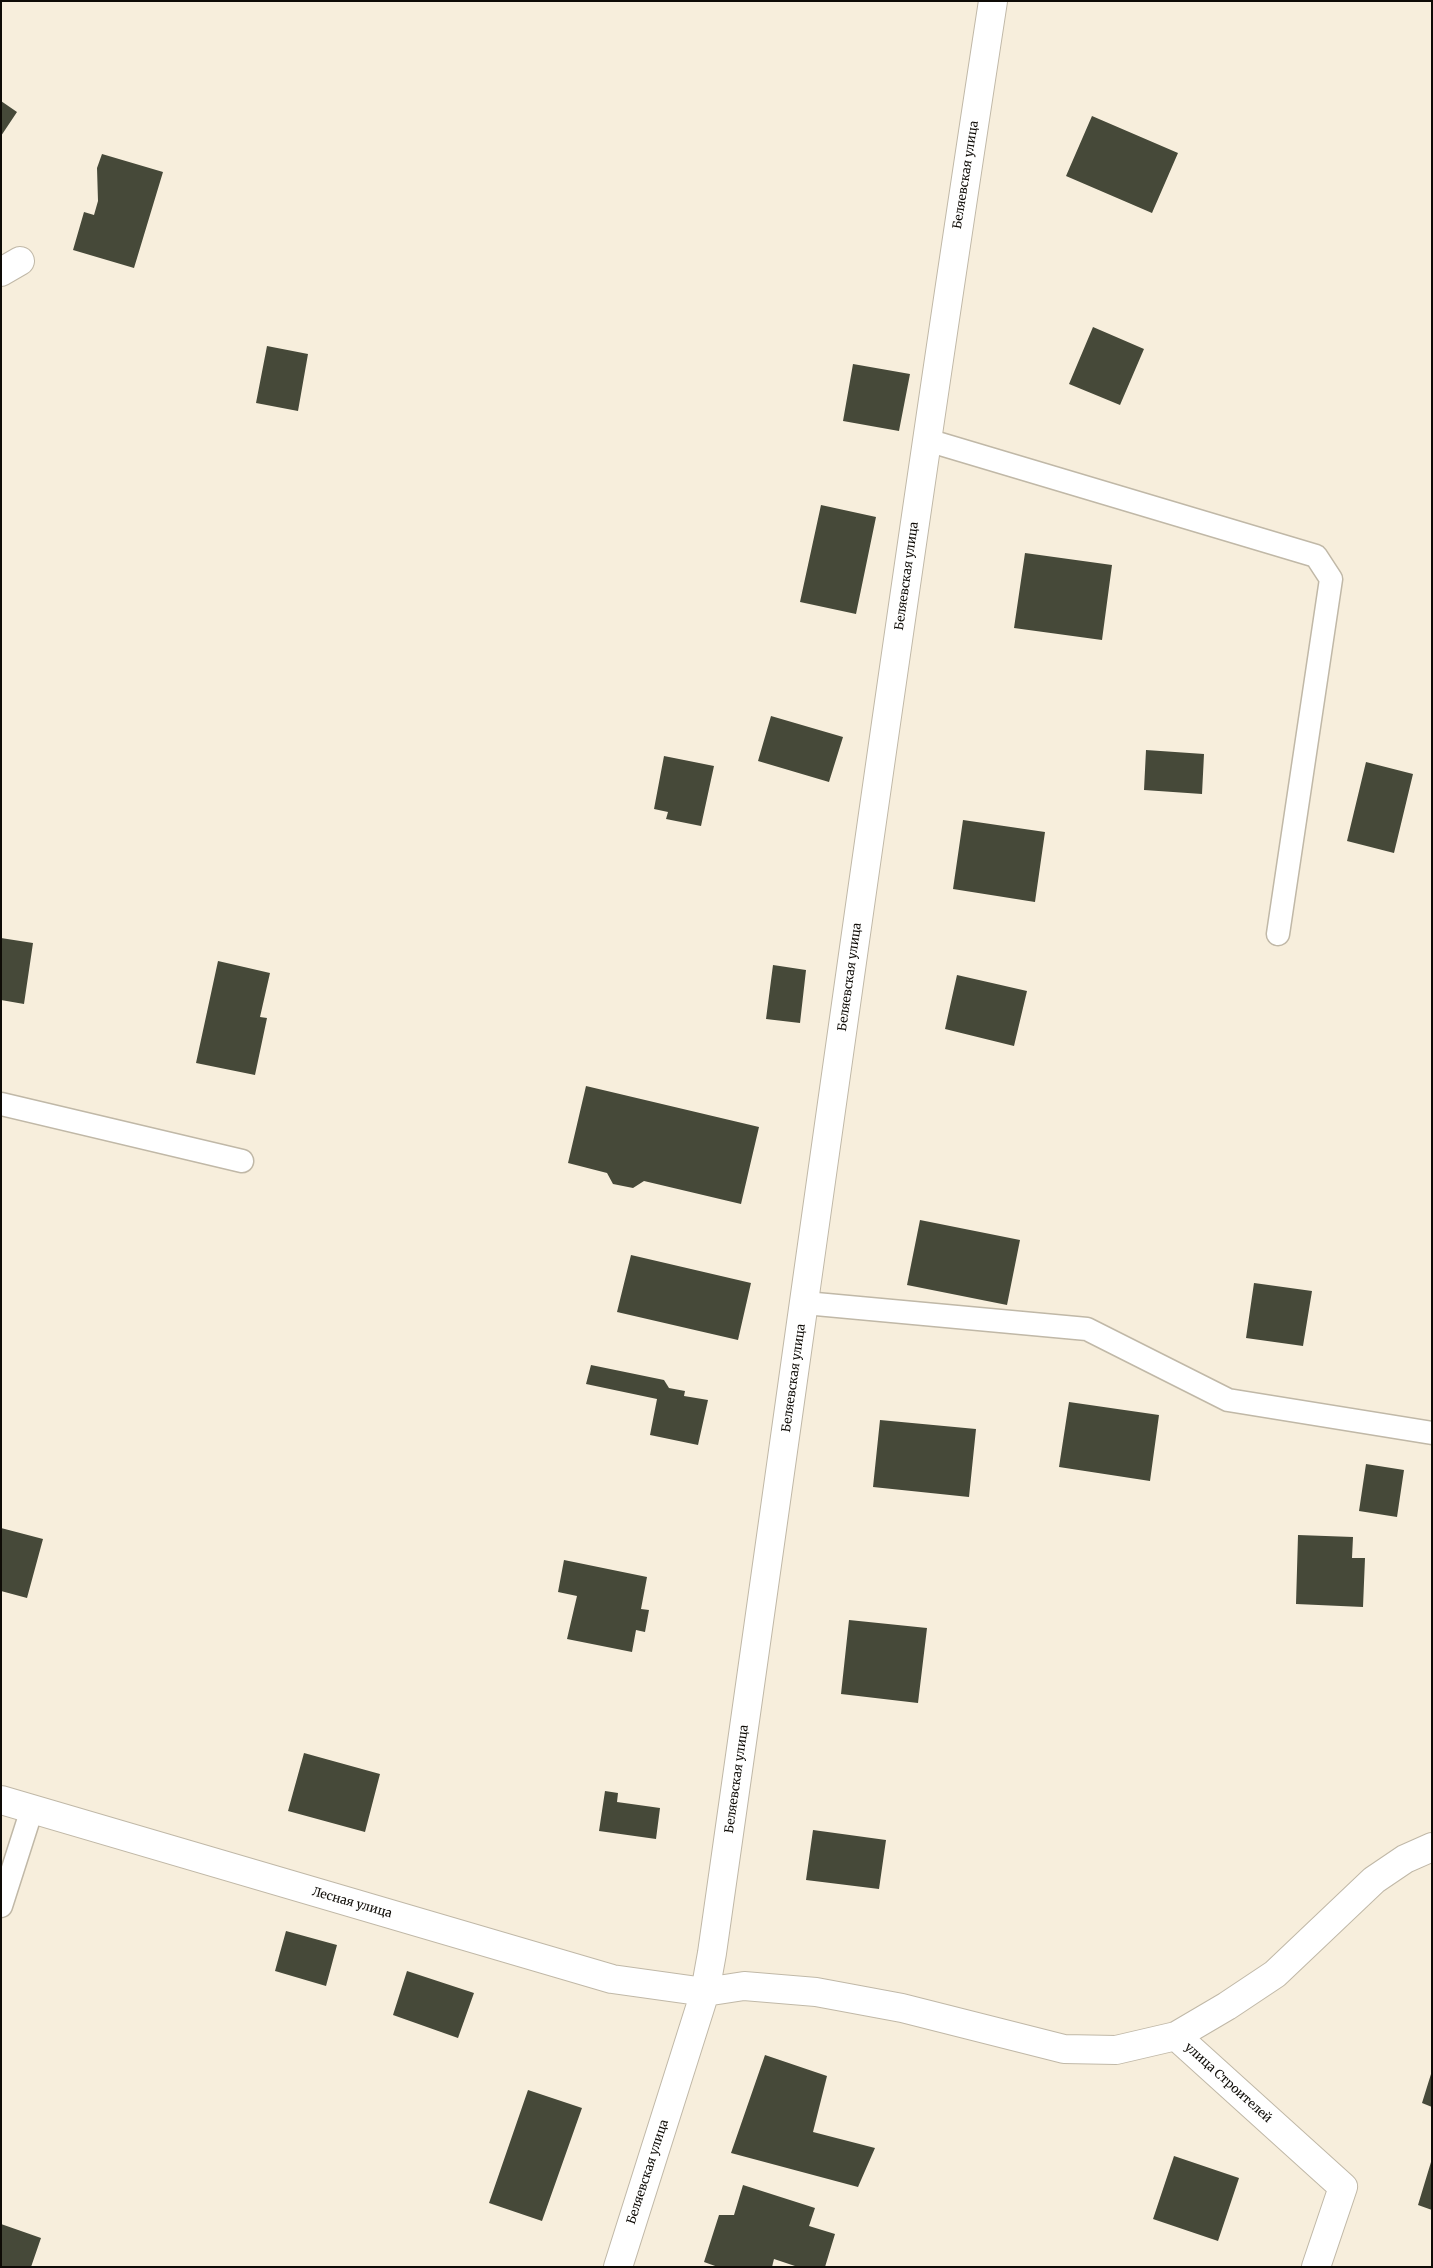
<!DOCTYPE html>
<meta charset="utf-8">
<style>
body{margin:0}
#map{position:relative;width:1433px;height:2268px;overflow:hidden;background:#f7eedc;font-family:Merriweather,serif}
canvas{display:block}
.frame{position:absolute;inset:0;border:2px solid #0e0b06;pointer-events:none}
</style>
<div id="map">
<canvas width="1433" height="2268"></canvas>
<div class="frame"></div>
</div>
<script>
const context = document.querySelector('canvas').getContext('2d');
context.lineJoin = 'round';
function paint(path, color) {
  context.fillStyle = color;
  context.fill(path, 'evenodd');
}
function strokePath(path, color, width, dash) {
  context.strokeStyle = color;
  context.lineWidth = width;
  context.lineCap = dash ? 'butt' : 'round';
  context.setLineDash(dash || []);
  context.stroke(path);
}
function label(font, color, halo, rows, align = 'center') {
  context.font = font + ' Merriweather,serif';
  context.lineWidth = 5;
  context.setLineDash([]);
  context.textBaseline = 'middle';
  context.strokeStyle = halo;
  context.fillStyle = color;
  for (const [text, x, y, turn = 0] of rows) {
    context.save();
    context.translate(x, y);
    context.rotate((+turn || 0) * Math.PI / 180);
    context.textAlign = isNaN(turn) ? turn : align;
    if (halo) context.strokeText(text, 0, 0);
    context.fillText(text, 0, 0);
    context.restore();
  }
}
const building = new Path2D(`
 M1,101l16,11 -16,24z
 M1092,116l86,37 -26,60 -86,-37z
 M102,154l61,18 -29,96 -61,-18 11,-38 10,3 4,-14 -1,-33z
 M1093,327l51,22 -24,56 -51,-21z
 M267,346l41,8 -10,57 -42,-8z
 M853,364l57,10 -11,57 -56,-10z
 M821,505l55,12 -20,97 -56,-12z
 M1025,553l87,12 -10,75 -88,-12z
 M771,716l72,21 -14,45 -71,-21z
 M1146,750l58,4 -2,40 -58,-4z
 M664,756l50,10 -13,60 -35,-7 2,-7 -14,-3z
 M1366,762l47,12 -19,79 -47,-12z
 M963,820l82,12 -10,70 -82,-13z
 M1,938l32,5 -9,61 -23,-4z
 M218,961l52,12 -10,44 7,1 -12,57 -59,-12z
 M773,965l33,5 -6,53 -34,-4z
 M957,975l70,16 -13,55 -69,-17z
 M586,1086l173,41 -18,77 -97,-23 -11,7 -20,-4 -6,-11 -39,-10z
 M920,1220l100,20 -13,65 -100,-20z
 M631,1255l120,28 -13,57 -121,-28z
 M1254,1283l58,8 -9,55 -57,-8z
 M591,1365l73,15 5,8 16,3 -1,5 24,4 -10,45 -48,-10 7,-36 -71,-15z
 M1069,1402l90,13 -9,66 -91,-14z
 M880,1420l96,9 -7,68 -96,-10z
 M1366,1464l38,6 -7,47 -38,-6z
 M1,1528l42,11 -16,59 -26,-7z
 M1298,1535l55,2 -1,21h13l-2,49 -67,-3z
 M564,1560l83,17 -6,32 8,1 -4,22 -9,-2 -4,22 -65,-13 10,-43 -19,-4z
 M849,1620l78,8 -9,75 -77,-9z
 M304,1753l76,21 -15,58 -77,-21z
 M605,1791l13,2 -1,9 43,6 -4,31 -57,-8z
 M813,1830l73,10 -7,49 -73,-9z
 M286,1931l51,14 -11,41 -51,-15z
 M407,1971l67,22 -16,45 -65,-23z
 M765,2055l62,21 -14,56 62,16 -17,39 -127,-34z
 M1431,2074h1v33l-10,-4z
 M528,2090l54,18 -40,113 -53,-18z
 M1174,2156l65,22 -21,63 -65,-22z
 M1431,2162h1v48l-14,-5z
 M743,2185l72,23 -6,18 26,8 -10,33h-27l-24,-8 -2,8h-54l-14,-5 15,-47h15z
 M1,2224l40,14 -10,29h-30z`);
const lane = new Path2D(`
 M927,440l389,116 15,23 -53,355
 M1,1104l241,57
 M805,1303l282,26 141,71 204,33
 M1,1906l31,-97`);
const street = new Path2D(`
 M1,272l19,-11
 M1,1800l611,179 93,13 39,-6 72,6 86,16 162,41 52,1 60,-14 51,-30 48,-32 99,-94 31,-21 27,-12
 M1176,2036l167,151 -27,80
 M618,2267l87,-275 7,-39c93,-651 181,-1302 281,-1952`);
const streetNames = [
 ["Беляевская улица",966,175,-81],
 ["Беляевская улица",907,576,-82],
 ["Беляевская улица",850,977,-82],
 ["Беляевская улица",794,1378,-82],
 ["Беляевская улица",737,1779,-82],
 ["Лесная улица",352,1903,16],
 ["улица Строителей",1228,2083,42],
 ["Беляевская улица",648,2172,-72]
];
paint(building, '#464939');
strokePath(lane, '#c0b8a7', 25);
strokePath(street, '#c0b8a7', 30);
strokePath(lane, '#fff', 22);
strokePath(street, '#fff', 28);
label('12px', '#0e0b06', '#fff', streetNames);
</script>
